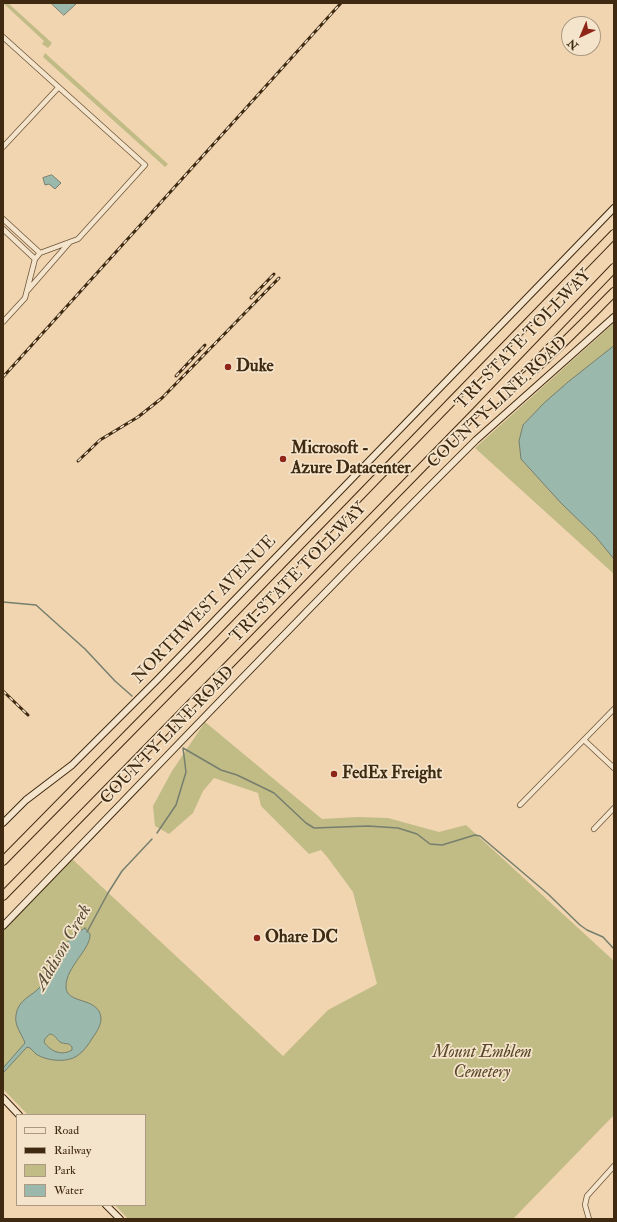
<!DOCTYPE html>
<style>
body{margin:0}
#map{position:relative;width:617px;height:1222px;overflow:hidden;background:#f0d5b0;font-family:"IM FELL Double Pica",serif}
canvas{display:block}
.frame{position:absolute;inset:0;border:4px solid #3f2910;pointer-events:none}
.legend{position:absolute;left:16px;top:1114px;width:130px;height:92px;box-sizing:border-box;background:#f5e4cc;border:1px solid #ac9981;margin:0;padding:5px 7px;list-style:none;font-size:12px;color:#3f2910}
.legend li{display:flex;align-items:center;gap:8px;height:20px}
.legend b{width:20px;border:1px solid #ac9981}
.north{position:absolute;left:561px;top:16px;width:40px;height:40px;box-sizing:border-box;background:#f5e4cc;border:1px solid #ac9981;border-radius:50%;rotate:224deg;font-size:11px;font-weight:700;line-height:16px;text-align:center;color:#3f2910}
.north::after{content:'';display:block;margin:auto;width:14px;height:18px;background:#8f2418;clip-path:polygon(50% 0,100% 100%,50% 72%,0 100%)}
</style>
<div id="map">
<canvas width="617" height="1222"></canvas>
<div class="frame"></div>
<ul class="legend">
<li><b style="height:5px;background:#f5e4cc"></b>Road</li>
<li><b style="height:5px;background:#3f2910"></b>Railway</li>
<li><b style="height:11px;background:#c1bb86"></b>Park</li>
<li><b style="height:11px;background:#9ab9ac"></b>Water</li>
</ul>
<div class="north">N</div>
</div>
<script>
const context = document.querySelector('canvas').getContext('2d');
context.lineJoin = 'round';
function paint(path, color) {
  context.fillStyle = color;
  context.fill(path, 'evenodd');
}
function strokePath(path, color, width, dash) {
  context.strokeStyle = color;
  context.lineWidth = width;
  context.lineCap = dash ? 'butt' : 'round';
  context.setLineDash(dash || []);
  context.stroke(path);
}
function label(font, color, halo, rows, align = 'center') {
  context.font = font + ' "IM FELL Double Pica",serif';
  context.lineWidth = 3.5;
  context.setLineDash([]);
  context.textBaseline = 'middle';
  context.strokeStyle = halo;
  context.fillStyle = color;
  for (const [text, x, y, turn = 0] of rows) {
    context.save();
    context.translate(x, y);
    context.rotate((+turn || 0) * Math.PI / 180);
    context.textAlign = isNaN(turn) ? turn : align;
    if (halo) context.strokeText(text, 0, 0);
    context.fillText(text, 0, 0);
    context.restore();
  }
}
const green = new Path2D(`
 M3,3h5l44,40 -4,5 -6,-4 2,-3z
 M45,53l123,111 -3,3 -122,-110z
 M614,323v251l-139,-126z
 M205,722l117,97 35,-2 31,1 51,14 27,-7 148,136v154l-101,104h-385l-13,-14h30v-90h-117l-25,-26v-160l68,-71 212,198 45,-46 49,-26 -24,-92 -25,-34 -7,-8 -12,4 -48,-48 -3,-13 -44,-15 -11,13 -10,22 -24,21 -14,-8 -2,-20 19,-35z`);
const water = new Path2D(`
 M51,3h26l-13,12z
 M52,175l9,8 -6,6 -6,-5 -4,1 -2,-7z
 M614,346v213l-18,-22 -35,-34 -40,-44 -2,-18 4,-16 21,-22 24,-21z
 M85,928l5,6c1,15 -24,33 -24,52 -1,19 33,10 35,32 0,7 -4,14 -8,19 -4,7 -9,14 -16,19 -10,7 -31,5 -41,-2 -2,-2 -4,-4 -6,-6l-3,-1 -24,26v-5l22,-25c-3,-9 -11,-17 -9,-28 2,-16 17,-19 25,-29 4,-5 6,-11 9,-17 8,-16 18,-32 35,-41zM50,1034c6,1 6,5 10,8 5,3 9,0 12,5v3c-10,6 -21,2 -28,-8l1,-3z`);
const stream = new Path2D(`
 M3,602l33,3 49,44 30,32 17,15
 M183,748l38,22 16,5 29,14 8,4 32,30 8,5 54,-2 30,2 19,6 13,10 12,1 33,-10 5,1 68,58 32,31 7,5 16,7 11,12
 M157,833l19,-28 10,-33 -3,-24
 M87,932l21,-39 14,-22 30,-32`);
const street = new Path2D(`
 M3,37l142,128 -67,74 -38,14 -5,6 -10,39 -22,24
 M3,147l55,-59
 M3,219l37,34
 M3,229l32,30
 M28,290l41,-47
 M584,740l30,28
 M520,805l94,-96
 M594,829l20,-21
 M589,1219l-4,-14 2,-9 27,-30`);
const secondary = new Path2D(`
 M3,823l23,-23 46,-35 85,-85 457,-472
 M3,926c157,-162 313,-327 473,-486l138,-123
 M3,1098l16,17
 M106,1205l14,14`);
const highway = new Path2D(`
 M487,406c47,-31 87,-74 127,-114
 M3,861l189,-192 422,-435
 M3,896l471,-482 140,-146`);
const rail = new Path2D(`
 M251,298l23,-24
 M176,376l29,-31
 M3,377l338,-374
 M78,461l22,-21 38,-23 24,-19 117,-120
 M3,691l25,24`);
const markers = [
 [228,367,4,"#8f2418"],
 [283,459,4,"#8f2418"],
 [334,774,4,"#8f2418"],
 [257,938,4,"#8f2418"]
];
const streetNames = [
 ["TRI-STATE TOLLWAY",524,340,-46],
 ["COUNTY LINE ROAD",498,403,-43],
 ["TRI-STATE TOLLWAY",299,573,-46],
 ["NORTHWEST AVENUE",205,610,-46],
 ["COUNTY LINE ROAD",168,736,-46]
];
const poiNames = [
 ["Duke",236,367],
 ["Microsoft -",291,449],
 ["Azure Datacenter",291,469],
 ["FedEx Freight",342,774],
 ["Ohare DC",265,938]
];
const parkNames = [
 ["Mount Emblem",482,1053],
 ["Cemetery",482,1073]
];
const waterNames = [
 ["Addison Creek",64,948,-60]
];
paint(green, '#c1bb86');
paint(water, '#9ab9ac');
strokePath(water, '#767f6e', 1);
strokePath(stream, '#767f6e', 1.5);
strokePath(street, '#6b5438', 6);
strokePath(secondary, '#3f2910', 8);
strokePath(highway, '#3f2910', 10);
strokePath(street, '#f5e4cc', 4.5);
strokePath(secondary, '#f5e4cc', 6);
strokePath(highway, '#f0d5b0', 8);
strokePath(rail, '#3f2910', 3);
strokePath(rail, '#f5e4cc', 1.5, [4.5]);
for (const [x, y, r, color] of markers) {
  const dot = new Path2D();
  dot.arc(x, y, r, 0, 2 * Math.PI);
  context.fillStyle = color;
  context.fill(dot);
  strokePath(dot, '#f5e4cc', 1.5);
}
label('17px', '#3f2910', '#f5e4cc', streetNames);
label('bold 17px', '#3f2910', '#f5e4cc', poiNames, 'left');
label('italic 17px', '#594628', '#f5e4cc', parkNames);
label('italic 18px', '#564d37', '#f5e4cc', waterNames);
</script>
